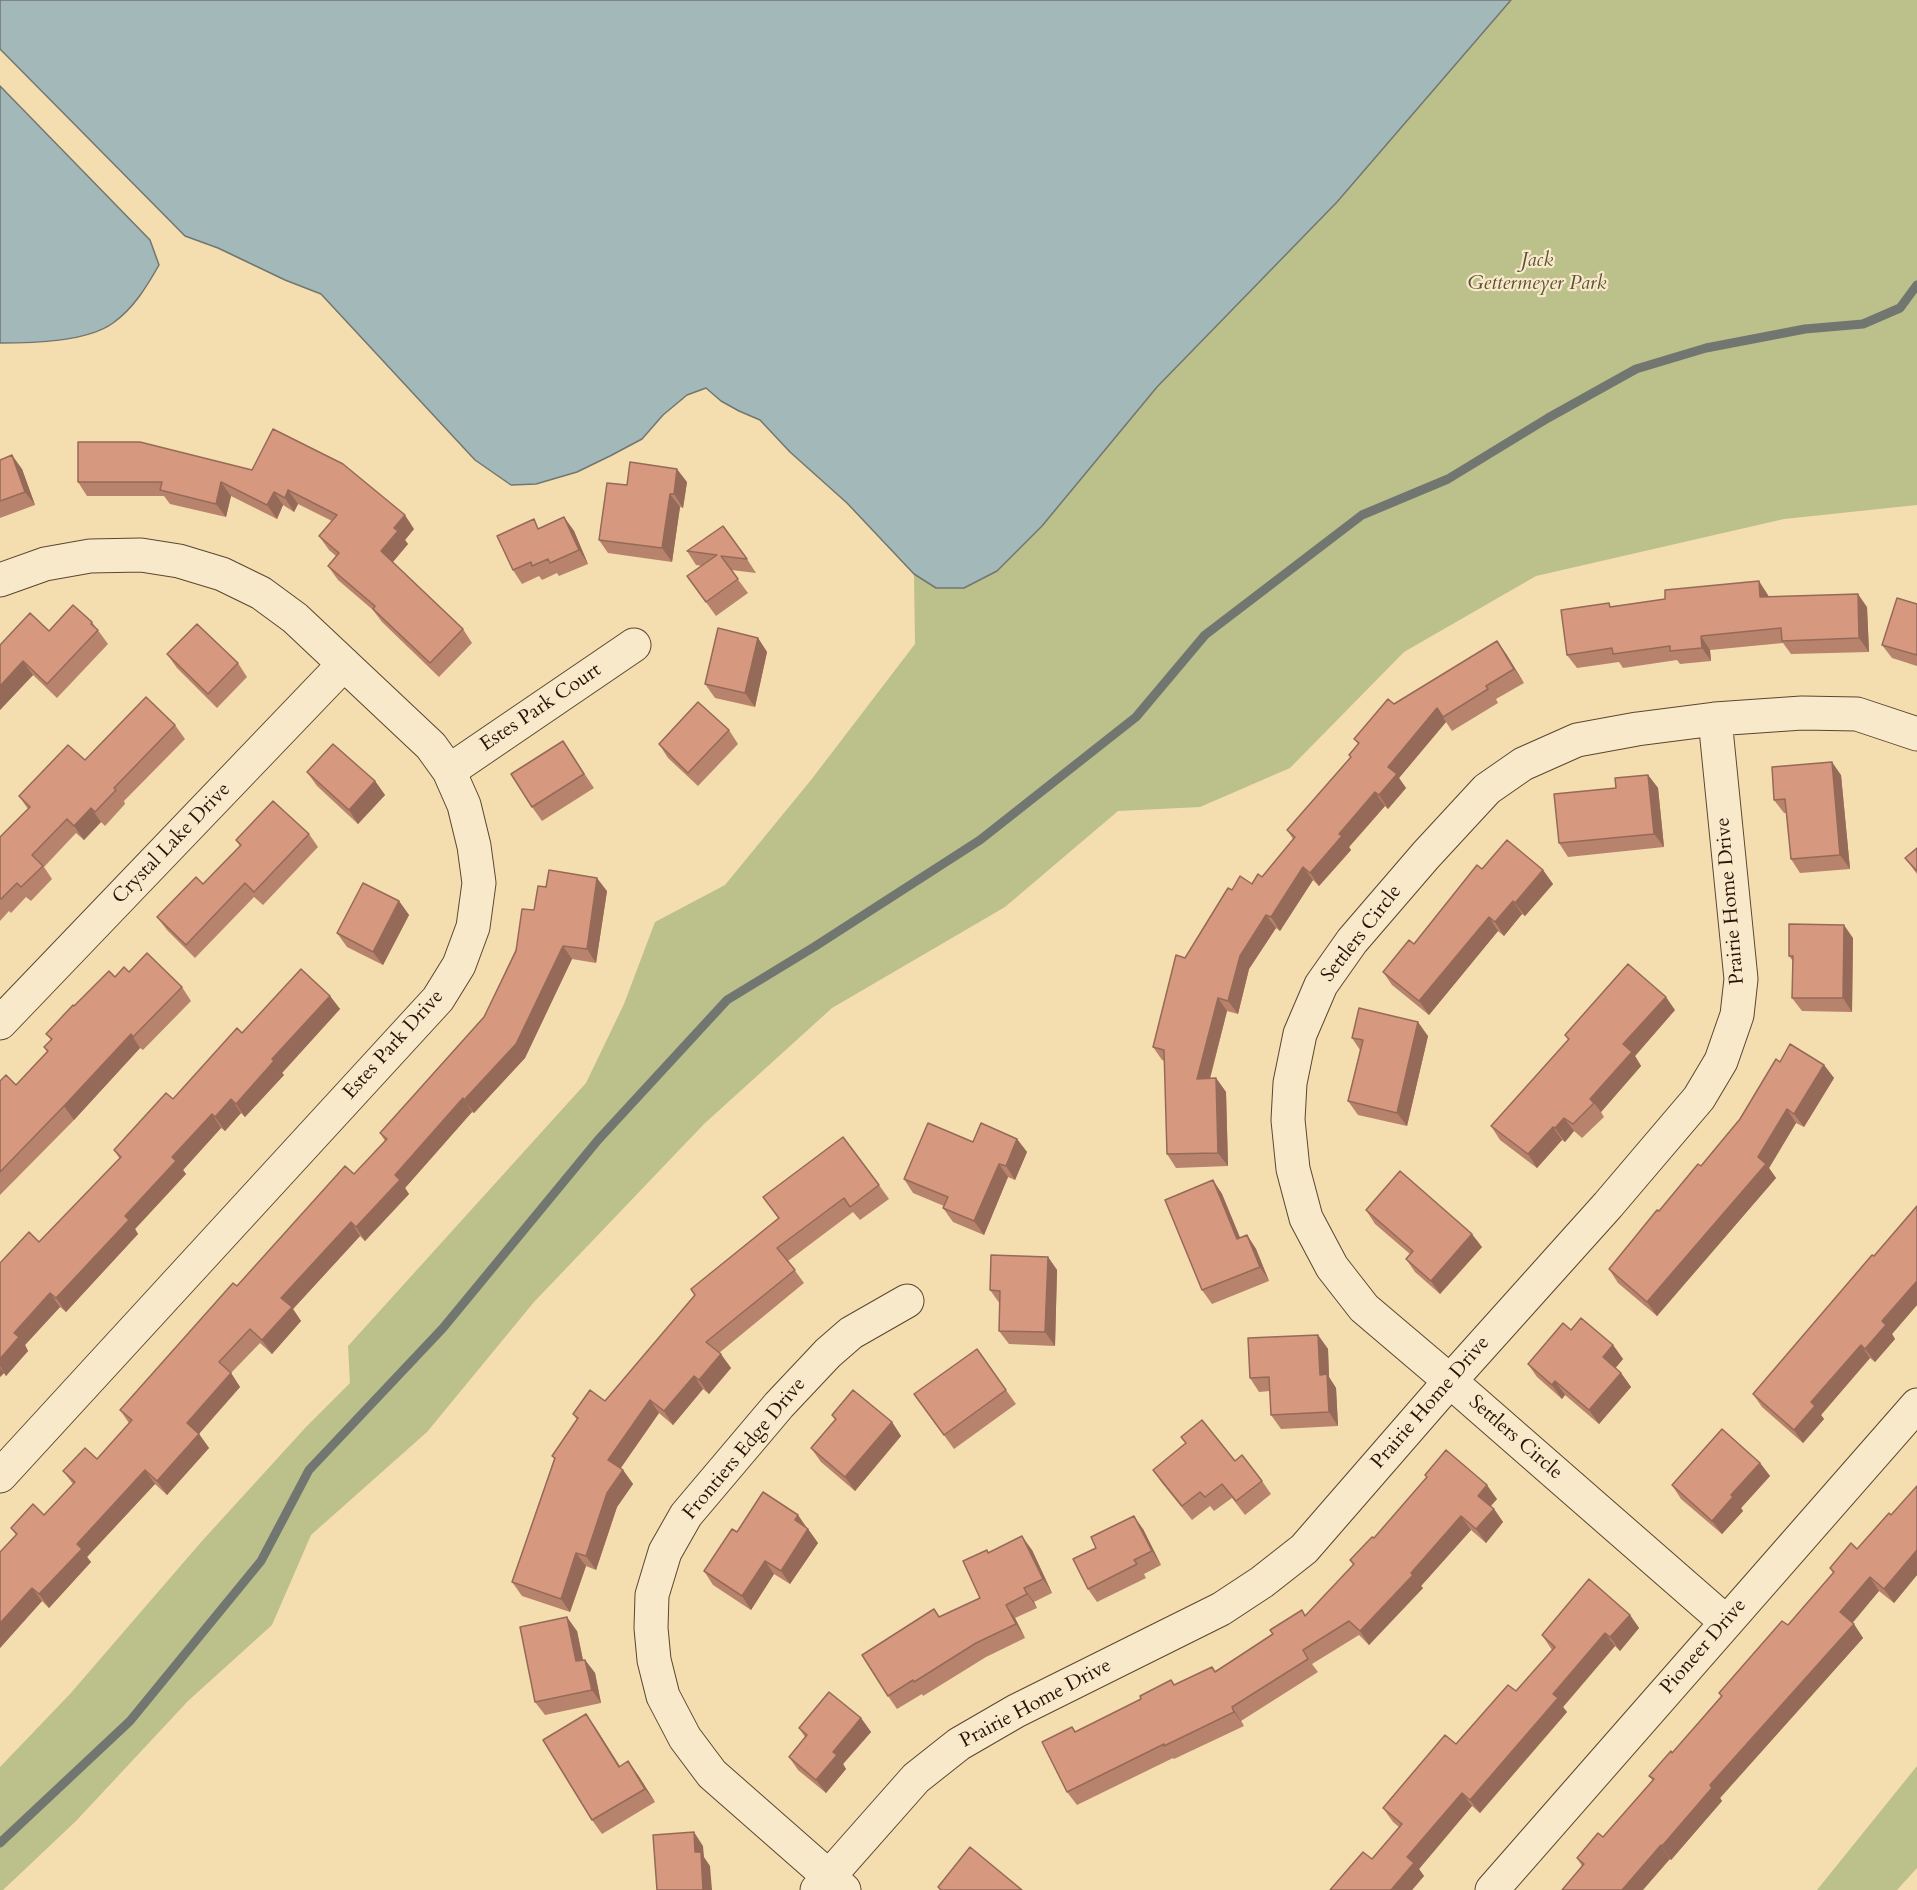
<!DOCTYPE html>
<style>
body{margin:0}
canvas{display:block;background:#f4ddae}
</style>
<canvas width="1917" height="1890"></canvas>
<script>
const context = document.querySelector('canvas').getContext('2d');
context.lineJoin = 'round';
function paint(path, color) {
  context.fillStyle = color;
  context.fill(path, 'evenodd');
}
function strokePath(path, color, width, dash) {
  context.strokeStyle = color;
  context.lineWidth = width;
  context.lineCap = dash ? 'butt' : 'round';
  context.setLineDash(dash || []);
  context.stroke(path);
}
function label(font, color, halo, rows, align = 'center') {
  context.font = font + ' Cardo,serif';
  context.lineWidth = 4.5;
  context.setLineDash([]);
  context.textBaseline = 'middle';
  context.strokeStyle = halo;
  context.fillStyle = color;
  for (const [text, x, y, turn = 0] of rows) {
    context.save();
    context.translate(x, y);
    context.rotate((+turn || 0) * Math.PI / 180);
    context.textAlign = isNaN(turn) ? turn : align;
    if (halo) context.strokeText(text, 0, 0);
    context.fillText(text, 0, 0);
    context.restore();
  }
}
const green = new Path2D(`
 M1415,0h502v505l-133,14 -248,57 -132,76 -114,116 -90,39 -82,4 -113,96 -173,101 -128,116 -170,178 -107,130 -116,103 -39,90 -84,76 -112,120 -73,69h-3v-123l70,-73 132,-153 104,-114 44,-44 -2,-37 238,-263 38,-79 31,-82 70,-37 86,-105 104,-136 -1,-70 22,14z
 M1917,1766v102l-20,22h-80z`);
const water = new Path2D(`
 M0,0h1511l-174,202 -180,185 -115,139 -45,45 -33,17h-28l-22,-14 -67,-71 -57,-51 -30,-32 -21,-9 -18,-10 -15,-13 -19,7 -24,20 -21,24 -32,17 -33,16 -41,12 -25,1 -36,-25 -154,-166 -36,-14 -67,-32 -33,-12 -185,-187z
 M0,86l150,154 9,25c-12,21 -25,43 -46,58 -26,19 -81,20 -113,20z`);
const stream = new Path2D(`
 M0,1843l130,-122 131,-160 48,-91 134,-142 155,-188 129,-140 87,-53 166,-107 156,-123 69,-82 157,-120 86,-36 100,-61 88,-49 70,-21 99,-19 58,-5 37,-16 17,-23`);
const minor = new Path2D(`
 M0,580l45,-16 45,-8 51,-1 38,6 43,13 39,19 34,25 136,128 18,25 15,34 10,41 5,37 -6,44 -14,38 -21,34 -438,477
 M449,771l185,-126
 M0,1023l344,-359
 M1726,1622l-276,-241 -86,-73 -32,-41 -26,-49 -13,-49 -5,-49 2,-37 10,-49 21,-49 31,-44 74,-86 61,-66 36,-25 54,-24 60,-11 78,-10 87,-6 55,1 60,20
 M817,1890l99,-112 43,-34 57,-33 205,-102 41,-27 42,-33 146,-168 158,-176 91,-107 22,-37 16,-46 4,-36 -26,-260
 M844,1890l-132,-116 -27,-36 -22,-42 -9,-36 -3,-32 1,-33 13,-43 21,-37 93,-110 49,-52 23,-20 56,-32
 M1492,1890l425,-485`);
const wall = new Path2D(`
 M140,442l274,87 -9,11 3,4 -15,18 70,67 9,14 -33,34 -57,-55 -9,-12 -35,-30 -10,-14 8,-10 -7,-6 -10,-14 13,-15 -34,-17 -4,8 -11,-7 -6,14 -46,-23 -5,21 -56,-13 -6,-8h-77l-9,-14z
 M0,460l22,9 13,36 -35,13z
 M687,482l-4,26 -3,-1 -8,55 -64,-9 -9,-13 28,-55z
 M564,517l10,14 14,33 -29,12 -2,-3 -15,7 -3,-4 -17,8 -9,-14 27,-42z
 M687,551l60,8 9,14 -25,-3 17,23 -32,23 -29,-40 15,-10 -6,-1z
 M1768,595l1,2 98,10 2,45 -78,2 -8,-11 -73,7 1,11 -31,3 -3,-4 -54,8 -4,-6 -42,6 -10,-13 45,-49z
 M1917,604v62l-25,-8 -10,-13z
 M92,622l16,22 -51,54 -24,-23 -33,35v-65l49,-14z
 M758,638l9,14 -12,55 -40,-9 -10,-14z
 M1497,641l27,42 -28,16 2,4 -46,28 -6,-9 -47,56 7,10 -18,21 -3,-3 -36,41 2,3 -32,36 -6,-6 -33,51 -4,-3 -27,41 -11,45 -11,-3 -17,68 6,-1 10,14 2,74 -52,2 -9,-14 -2,-93 -3,-1 -9,-13 32,-89 47,-68 20,-6 10,-7 31,-38 -6,-9 64,-73 -2,-2 9,-11 -4,-5 40,-35z
 M167,654l71,9 9,14 -30,31 -40,-40z
 M175,725l10,14 -61,62 1,3 -20,22 -4,-4 -17,18 -8,-7 -32,34 8,12 -21,22 -5,-4 -15,16 -2,-2 -9,10v-84l28,-28 -9,-13 66,-36z
 M729,730l9,14 -40,42 -30,-28 -9,-14z
 M572,755l22,33 -52,33 -10,-14z
 M307,772l68,9 10,14 -27,29 -41,-38z
 M1648,775l10,13 6,59 -96,10 -9,-14 57,-55z
 M1841,775l9,94 -50,4 -9,-14 -4,-46h-3l-10,-13z
 M309,834l9,13 -55,58 -9,-8 -59,61 -28,-28 -10,-13 46,-33 37,-38 -4,-6z
 M1917,848v26l-12,-16z
 M1482,869l61,1 10,14 -28,32 -3,-2 -18,22 -6,-5 -69,84 -37,-30 -9,-13 31,-28z
 M607,891l-11,72 -24,-4 -47,99 -51,55 -2,-1 -67,76 4,6 -44,47 -5,-5 -67,73 8,12 -29,33 -12,-11 -29,30 9,14 -41,47 10,14 -42,47 -12,-11 -68,73 4,5 -42,46 -7,-7 -42,47 16,-113 -5,-7 33,-13 29,-31 -10,-13 34,-12 32,-36 -9,-13 117,-124 117,-112 31,-33 -5,-8 104,-116 50,-107z
 M399,901l10,14 -26,50 -36,-18 -10,-14z
 M1853,938l-1,74 -50,-1 -10,-13 1,-37 -4,-5z
 M129,972l53,15 9,14 -48,49 -3,-2 -66,72 -74,75v-114l16,4 31,-33 -3,-5 7,-7 -5,-6 69,-57z
 M330,996l10,13 -58,64 2,2 -39,42 -4,-4 -16,18 -4,-3 -38,42 3,4 -51,55 3,5 -72,78 -6,-5 -35,38 3,6 -22,25 -2,-3 -4,4v-114l39,-21 81,-83 -6,-9 59,-51 69,-66z
 M1675,1010l-40,46 6,10 -40,46 3,5 -22,21 -8,-7 -9,11 -3,-2 -25,28 -37,-28 -9,-14 77,-86 -3,-5z
 M1428,1036l-21,90 -49,-11 -10,-14 12,-51 -8,-12z
 M1780,1062l44,3 10,13 -30,49 -8,-4 -27,45 7,10 -119,138 -39,-33 -9,-14 50,-58 42,-45 39,-47z
 M1017,1139l10,13 -12,28 -7,-3 -24,58 -31,-13 -10,-14 1,-2 -31,-13 -9,-14 69,-37z
 M1213,1180l9,14 18,44 7,-3 9,14 13,32 -57,23 -10,-14z
 M879,1185l10,14 -29,21 -7,-8 -65,49 16,22 -85,70 12,15 -22,26 -6,-5 -30,36 -14,-12 -38,55 2,2 10,14 -16,23 -21,63 -10,-4 -16,46 -48,-16 -10,-14 42,-123 -2,-3 25,-36 -4,-6 32,-13 90,-106 -4,-6 87,-71 -15,-21z
 M1917,1206v99l-25,29 3,5 -20,23 -5,-4 -49,57 3,4 -21,24 -41,-36 -9,-13 121,-138z
 M1366,1210l116,37 -42,47 -25,-22 -9,-13 4,-5 -35,-30z
 M1048,1257l9,13 -2,76 -46,-2 -10,-13 1,-27 -10,-14z
 M1571,1330l42,15 10,14 -8,9 6,5 10,14 -32,37 -34,-29 -3,4 -25,-22 -9,-13z
 M1318,1335l10,14 1,28 7,11 2,38 -57,3 -10,-14 -1,-24 -11,1 -9,-14z
 M977,1349l39,55 -62,45 -40,-55z
 M832,1415l60,7 9,14 -46,55 -34,-29 -10,-14 24,-28z
 M1235,1461l27,20 9,13 -26,21 -13,-17 -18,13 -4,-5 -18,14 -30,-37 -9,-13z
 M1760,1463l10,13 -29,32 2,3 -21,23 -41,-35 -9,-14z
 M1425,1475l72,24 -6,7 3,3 9,13 -17,21 -15,-13 -50,56 2,2 -54,57 -10,-10 -47,29 6,8 -77,49 3,5 -70,33 -1,-1 -96,47 -10,-13 8,-60 66,-33 33,-14 41,-14 91,-55 47,-51 -3,-5 24,-22 53,-60z
 M1917,1486v89l-23,28 -15,-12 -27,31 11,16 -143,160 2,3 -51,59 -1,-1 -88,7 -5,-8 26,-21 50,-56 -4,-5 23,-23 49,-57 -2,-3 69,-68 45,-52 -3,-5 27,-19 34,-34z
 M798,1515l20,28 -28,41 -16,-10 -23,36 -38,-25 -9,-14 33,-39z
 M1143,1529l18,36 -17,9 2,4 -49,24 -9,-13z
 M987,1550l2,3 43,-3 20,43 -18,9 3,6 -22,10 10,20 -39,19 -63,39 -1,-2 -25,15 -9,-13 51,-79 41,-19z
 M1630,1615l9,13 -19,23 -5,-5 -52,61 4,5 -87,101 -8,-7 -53,63 5,7 -12,14h-82l42,-31 27,-32 -6,-5 -10,-14 133,-117 36,-41 -10,-15z
 M577,1631l6,29h2l10,13 6,30 -56,12 -10,-13z
 M861,1718l10,14 -28,32 3,5 -20,24 -28,-23 -9,-13 16,-20 -6,-9z
 M595,1727l25,39 18,9 17,27 -53,32 -10,-14z`);
const shadedWall = new Path2D(`
 M12,455l10,14 13,36 -10,-13z
 M677,469l10,13 -4,26 -9,-14z
 M221,482l10,14 -5,21 -10,-13z
 M288,490l10,14 -4,8 -9,-14z
 M274,492l9,13 -6,14 -10,-14z
 M670,494l10,13 -8,55 -10,-14z
 M405,515l9,14 -9,11 3,4 -17,20 -10,-13 13,-23z
 M564,517l10,14 14,33 -9,-14z
 M1759,581l9,14 2,16 -10,-14z
 M1858,594l9,13 2,45 -10,-14z
 M1701,636l9,14 1,11 -9,-13z
 M758,638l9,14 -12,55 -10,-14z
 M1497,641l10,14 17,28 -10,-14z
 M23,661l10,14 -33,35v-24z
 M1437,708l9,14 -47,56 7,10 -18,21 -9,-14 9,-28z
 M1832,762l9,13 9,94 -10,-14z
 M1648,775l10,13 6,59 -10,-13z
 M375,781l10,14 -27,29 -9,-14z
 M1375,792l10,14 -36,41 2,3 -32,36 -9,-13 29,-39z
 M91,808l10,14 -17,18 -10,-14z
 M1303,867l10,13 -33,51 -9,-14z
 M1543,870l10,14 -28,32 -10,-13z
 M597,878l10,13 -11,72 -9,-14z
 M399,901l10,14 -26,50 -10,-13z
 M1513,901l9,13 -18,22 -9,-14z
 M1266,915l10,13 -27,41 -11,45 -10,-13 12,-45z
 M1489,917l9,14 -69,84 -10,-14z
 M1844,925l9,13 -1,74 -9,-14z
 M563,946l9,13 -47,99 -51,55 -10,-13z
 M330,996l10,13 -58,64 2,2 -39,42 -9,-13 36,-45z
 M1666,997l9,13 -40,46 6,10 -40,46 -7,-9 -4,-4 33,-55z
 M1218,998l9,13 -21,82 -9,-14z
 M1418,1022l10,14 -21,90 -10,-13z
 M131,1034l9,14 -66,72 -10,-14z
 M1824,1065l10,13 -30,49 -10,-13z
 M1216,1078l10,14 2,74 -10,-13z
 M463,1098l9,14 -67,76 4,6 -44,47 -9,-14 39,-52z
 M231,1099l10,14 -16,18 -10,-14z
 M1787,1109l9,14 -27,45 7,10 -119,138 -10,-14 111,-145z
 M212,1114l9,14 -38,42 3,4 -51,55 3,5 -72,78 -10,-14 69,-82 47,-59z
 M1564,1118l10,13 -9,11 -10,-14z
 M1553,1127l9,13 -25,28 -9,-14z
 M1017,1139l10,13 -12,28 -9,-14z
 M999,1164l9,13 -24,58 -10,-14z
 M1213,1180l9,14 24,58 -9,-13z
 M351,1222l9,14 -67,73 8,12 -29,33 -10,-14 19,-42z
 M1472,1234l10,13 -42,47 -9,-13z
 M1247,1235l9,14 13,32 -9,-14z
 M1048,1257l9,13 -2,76 -10,-14z
 M1917,1281v24l-25,29 3,5 -20,23 -10,-13 17,-28z
 M50,1293l10,14 -35,38 3,6 -22,25 -6,-10v-7l14,-26z
 M1318,1335l10,14 1,28 7,11 2,38 -9,-14 -9,-37z
 M1613,1345l10,14 -10,12 -10,-14z
 M1861,1345l9,13 -49,57 3,4 -21,24 -9,-13 17,-28z
 M721,1354l10,14 -22,26 -10,-14z
 M0,1368l4,5 -4,4z
 M231,1373l9,14 -44,50 -9,-14z
 M1621,1373l10,14 -32,37 -10,-14z
 M694,1376l9,13 -30,36 -9,-14z
 M1555,1381l10,14 -3,4 -10,-14z
 M650,1400l9,13 -42,60 -9,-13z
 M892,1422l9,14 -46,55 -10,-14z
 M199,1434l10,14 -42,47 -10,-14z
 M1760,1463l10,13 -29,32 2,3 -21,23 -10,-13 19,-26z
 M145,1470l10,14 -68,73 4,5 -42,46 -10,-14 38,-50z
 M623,1470l10,14 -16,23 -21,63 -10,-14 21,-63z
 M1487,1485l10,14 -9,10 -10,-13z
 M1494,1509l9,13 -17,21 -10,-14z
 M798,1515l9,14 -12,-9z
 M1134,1516l9,13 18,36 -9,-14z
 M1461,1516l10,14 -50,56 2,2 -54,57 -9,-14z
 M808,1529l10,14 -28,41 -9,-13z
 M1022,1536l10,14 20,43 -9,-14z
 M1917,1550v25l-23,28 -10,-14z
 M576,1553l10,13 -16,46 -9,-13z
 M765,1561l9,13 -23,36 -9,-14z
 M1870,1577l9,14 -29,35 -10,-14z
 M32,1588l10,13 -42,47v-25z
 M1024,1588l10,14 3,6 -10,-14z
 M1006,1605l9,13 10,20 -9,-14z
 M1630,1615l9,13 -19,23 -10,-14z
 M567,1617l10,14 9,44 -10,-14z
 M1854,1624l9,14 -143,160 2,3 -51,59 -9,-14 48,-61z
 M1605,1633l10,13 -52,61 4,5 -87,101 -10,-13 83,-106z
 M585,1660l10,13 6,30 -9,-13z
 M1232,1707l9,14 3,5 -10,-14z
 M586,1714l9,13 33,53 -9,-13z
 M861,1718l10,14 -28,32 3,5 -20,24 -10,-13 17,-28z
 M628,1761l10,14 17,27 -10,-13z
 M1462,1793l10,13 -53,63 5,7 -12,14h-21l16,-33z
 M694,1832l9,14 1,11 6,9 2,24h-9l-8,-38z
 M1661,1845l9,14 -27,31h-21z`);
const building = new Path2D(`
 M273,429l70,35 62,51 -11,13 4,3 -17,20 82,78 -33,34 -57,-54 2,-3 -47,-40 11,-13 -20,-17 18,-21 -49,-25 -3,8 -11,-6 -7,13 -46,-23 -5,22 -56,-14 2,-8h-84v-40h62l112,28z
 M12,455l13,37 -25,9v-41z
 M630,462l47,7 -3,25h-4l-8,54 -63,-8 8,-57 20,2z
 M564,517l15,33 -29,13 -2,-4 -16,7 -1,-4 -18,8 -16,-34 37,-17 4,10z
 M723,526l24,33 -26,-3 17,23 -32,23 -19,-26 30,-21 -30,-4z
 M1759,581l1,16 98,-3 1,44 -77,3 -1,-13 -80,8 1,12 -32,3v-5l-57,8 -1,-6 -45,7 -6,-45 48,-7 1,4 55,-8v-9z
 M1897,598l20,6v51l-35,-10z
 M73,605l19,17 -1,2 7,6 -51,54 -24,-23 -23,25v-41l30,-32 19,18z
 M197,624l41,39 -30,31 -41,-40z
 M718,628l40,10 -13,55 -40,-9z
 M1497,641l17,28 -28,17 2,3 -45,28 -6,-9 -49,59 9,7 -18,21 -4,-3 -36,42 3,2 -32,37 -7,-6 -32,50 -5,-2 -26,41 -12,45 -10,-3 -21,81 19,-1 2,75 -51,1 -3,-104 -11,-3 23,-92 9,3 43,-70 4,2 8,-14 12,8 6,-10 4,3 33,-40 -8,-7 64,-73 -2,-2 10,-12 -5,-4 34,-40 6,5z
 M146,697l29,28 -61,63 2,2 -21,22 -4,-4 -17,18 -7,-7 -35,36 11,11 -22,21 -4,-4 -16,16 -1,-1v-61l30,-30 -11,-11 49,-51 17,15z
 M698,702l31,28 -41,43 -29,-29z
 M563,741l21,33 -52,33 -21,-33z
 M333,744l42,37 -26,29 -42,-38z
 M1832,762l8,93 -49,4 -6,-60 -11,1 -2,-33z
 M1648,775l6,59 -95,9 -5,-49 62,-6 -1,-10z
 M273,801l36,33 -55,58 -9,-9 -59,62 -29,-28 39,-40 7,7 38,-39 -5,-5z
 M1507,840l36,30 -28,33 -2,-2 -18,21 -6,-5 -70,84 -36,-29 26,-32 5,4 63,-79 5,4z
 M1917,848v23l-12,-13z
 M549,870l48,8 -10,71 -24,-3 -47,98 -52,56 -1,-2 -68,77 5,5 -44,47 -5,-5 -70,76 11,9 -30,33 -12,-11 -31,33 12,11 -44,50 12,11 -42,47 -12,-11 -68,74 5,5 -43,45 -7,-6 -32,35v-71l17,-18 -6,-6 22,-24 11,11 31,-33 -12,-11 22,-23 12,11 35,-39 -12,-10 113,-127 4,3 108,-120 9,8 33,-35 -7,-6 104,-116 32,-66 6,-42 12,1 4,-24 8,1z
 M363,883l36,18 -26,51 -36,-19z
 M1789,924l55,1 -1,73h-51l1,-42h-4z
 M147,953l35,34 -49,50 -2,-3 -67,72 -64,66v-91l6,-6 10,10 32,-34 -4,-4 8,-8 -6,-5 27,-29 1,1 35,-35 6,6 9,-10 5,5z
 M1628,964l38,33 -43,47 9,8 -42,47 4,4 -21,21 -9,-6 -9,10 -2,-1 -25,27 -37,-28 78,-87 -4,-4z
 M301,969l29,27 -58,63 2,2 -38,43 -5,-5 -16,18 -3,-3 -40,43 4,4 -51,55 4,4 -73,78 -6,-5 -36,40 5,4 -19,22v-96l29,-31 10,10 82,-85 -7,-7 52,-57 7,6 64,-71 5,5z
 M1359,1008l59,14 -21,91 -49,-12 15,-61 -11,-2z
 M1790,1044l34,21 -30,49 -7,-5 -29,48 8,7 -119,138 -38,-33 48,-59 2,1 39,-47 3,2 39,-47 36,-60 4,3z
 M928,1123l45,19 8,-19 36,16 -11,27 -7,-2 -25,57 -31,-13 5,-11 -44,-18z
 M843,1137l36,48 -29,22 -6,-9 -67,50 18,22 -89,72 15,12 -22,26 -5,-4 -30,35 -14,-11 -42,60 15,10 -16,23 -21,63 -10,-3 -15,46 -49,-17 43,-124 -3,-2 26,-38 -5,-4 17,-24 15,11 90,-106 -4,-6 88,-71 -16,-21z
 M1400,1171l72,63 -41,47 -25,-22 7,-8 -47,-41z
 M1213,1180l24,59 10,-4 13,32 -58,23 -37,-90z
 M1917,1206v75l-35,40 4,4 -21,24 -4,-4 -50,57 4,4 -21,24 -41,-36 119,-139 2,1z
 M991,1255l57,2 -3,75 -46,-1 1,-40 -10,-1z
 M1581,1318l32,27 -10,12 18,16 -32,37 -34,-29 -3,4 -24,-21 35,-41 8,7z
 M1318,1335l2,40 7,-1 2,38 -58,3 -2,-38 -19,1 -2,-40z
 M977,1349l29,41 -62,45 -30,-41z
 M853,1390l39,32 -47,55 -34,-29 25,-29 -4,-4z
 M1202,1420l33,41 7,-6 20,26 -26,20 -14,-17 -17,13 -5,-5 -18,14 -29,-36 33,-27 -5,-6z
 M1722,1429l38,34 -29,32 2,2 -21,24 -40,-36z
 M1446,1450l41,35 -9,11 16,13 -18,20 -15,-13 -50,57 2,2 -53,56 -11,-10 -46,29 5,9 -76,48 2,5 -70,34v-2l-97,48 -25,-50 30,-15 3,5 66,-33 -1,-3 31,-16 3,5 38,-18 3,5 58,-38 -3,-4 32,-20 3,6 49,-52 -4,-4 22,-23 2,1 53,-61 -2,-2z
 M1917,1486v64l-33,39 -14,-12 -30,35 14,12 -144,161 2,3 -50,58 -1,-1 -39,45h-60l22,-26 -7,-6 21,-25 5,4 51,-58 -5,-3 22,-25 1,2 50,-57 -3,-3 63,-72 6,4 46,-53 -4,-4 21,-25 6,6 32,-36 2,2z
 M763,1492l35,23 -3,5 13,9 -27,42 -16,-10 -23,35 -38,-25 28,-42 5,3z
 M1134,1516l18,35 -18,9 3,4 -49,25 -15,-30 23,-11 -5,-11z
 M1022,1536l21,43 -19,9 3,6 -21,11 10,19 -40,19 -62,39 -1,-2 -25,16 -26,-41 72,-46 5,8 41,-19 -17,-37 24,-11 1,3z
 M1589,1579l41,36 -20,22 -5,-4 -52,61 5,4 -88,102 -8,-7 -55,64 7,6 -23,27h-61l33,-38 9,7 30,-35 -19,-16 62,-73 11,9 52,-59 8,6 39,-44 -13,-12z
 M567,1617l9,44 9,-1 7,30 -57,12 -15,-75z
 M829,1692l32,26 -28,34 4,3 -21,25 -27,-23 18,-22 -8,-7z
 M586,1714l33,53 9,-6 17,28 -53,31 -49,-80z
 M694,1832l1,20h6l2,38h-46l-4,-55z
 M970,1847l52,43h-81l-3,-3z`);
const parkNames = [
 ["Jack",1537,261],
 ["Gettermeyer Park",1537,284]
];
const streetNames = [
 ["Estes Park Court",541,708,-34],
 ["Crystal Lake Drive",172,844,-46],
 ["Prairie Home Drive",1731,901,-95],
 ["Settlers Circle",1362,934,-52],
 ["Estes Park Drive",394,1045,-48],
 ["Prairie Home Drive",1431,1403,-49],
 ["Settlers Circle",1515,1438,41],
 ["Frontiers Edge Drive",745,1449,-50],
 ["Pioneer Drive",1704,1647,-49],
 ["Prairie Home Drive",1036,1704,-28]
];
paint(green, '#bcc08a');
paint(water, '#a3b8b8');
strokePath(water, '#727671', 1.5);
strokePath(stream, '#727671', 9);
strokePath(minor, '#5b4631', 35);
strokePath(minor, '#f8e9ca', 33);
paint(wall, '#b8836c');
paint(shadedWall, '#966a58');
paint(building, '#d6987e');
strokePath(building, '#966a58', 1.5);
label('italic 20px', '#5c5035', '#f8e9ca', parkNames);
label('20px', '#281307', '#f8e9ca', streetNames);
</script>
